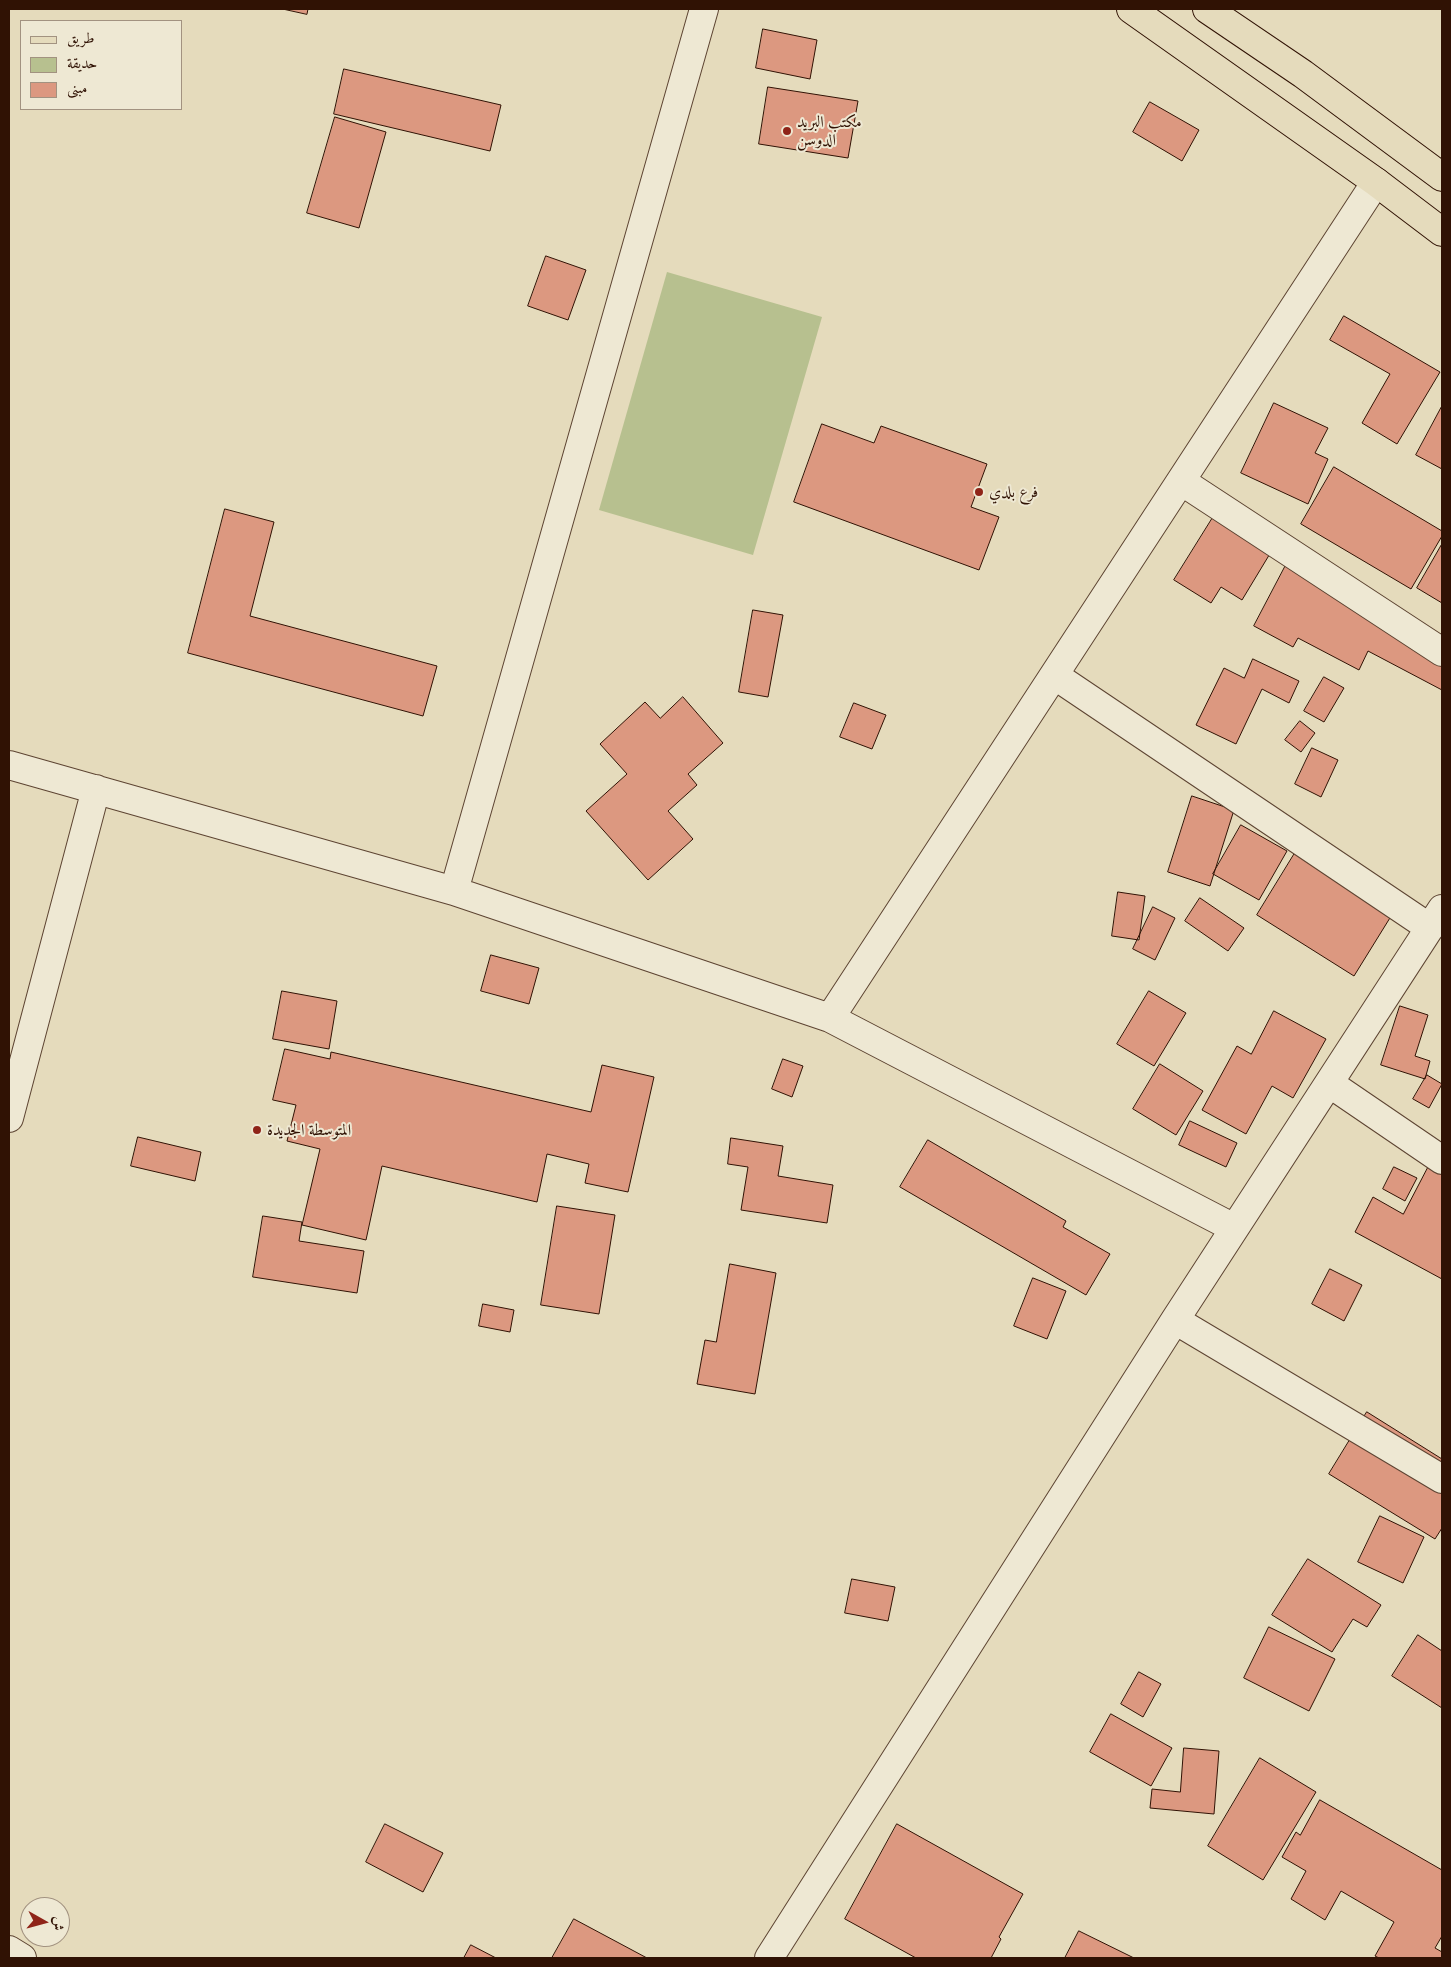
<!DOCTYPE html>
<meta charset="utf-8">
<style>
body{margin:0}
#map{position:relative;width:1451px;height:1967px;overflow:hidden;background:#e5dbbc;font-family:"Libre Caslon Text",Amiri,serif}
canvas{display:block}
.frame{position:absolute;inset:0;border:10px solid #301204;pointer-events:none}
.legend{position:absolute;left:20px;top:20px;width:162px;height:90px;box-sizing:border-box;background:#eee8d3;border:1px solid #a29280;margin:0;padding:6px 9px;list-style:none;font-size:15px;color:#301204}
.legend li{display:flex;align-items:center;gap:10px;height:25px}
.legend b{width:25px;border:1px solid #a29280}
.north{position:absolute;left:20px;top:1897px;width:50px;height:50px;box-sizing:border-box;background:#eee8d3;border:1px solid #a29280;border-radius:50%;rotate:97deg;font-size:14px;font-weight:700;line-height:20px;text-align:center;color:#301204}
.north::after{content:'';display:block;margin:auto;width:18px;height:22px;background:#8f2418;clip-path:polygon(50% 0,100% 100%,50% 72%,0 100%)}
</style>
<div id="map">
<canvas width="1451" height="1967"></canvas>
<div class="frame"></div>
<ul class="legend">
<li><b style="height:6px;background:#e5dbbc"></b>طريق</li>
<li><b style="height:14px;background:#b7c08f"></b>حديقة</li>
<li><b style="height:14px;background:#dc9880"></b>مبنى</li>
</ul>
<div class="north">ش</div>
</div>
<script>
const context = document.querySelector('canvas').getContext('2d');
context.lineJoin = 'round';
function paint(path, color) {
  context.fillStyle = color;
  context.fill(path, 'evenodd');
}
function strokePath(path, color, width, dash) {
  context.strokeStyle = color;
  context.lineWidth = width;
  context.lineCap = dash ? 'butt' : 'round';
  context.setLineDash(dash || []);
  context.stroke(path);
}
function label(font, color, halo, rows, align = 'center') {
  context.font = font + ' "Libre Caslon Text",Amiri,serif';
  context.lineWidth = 4;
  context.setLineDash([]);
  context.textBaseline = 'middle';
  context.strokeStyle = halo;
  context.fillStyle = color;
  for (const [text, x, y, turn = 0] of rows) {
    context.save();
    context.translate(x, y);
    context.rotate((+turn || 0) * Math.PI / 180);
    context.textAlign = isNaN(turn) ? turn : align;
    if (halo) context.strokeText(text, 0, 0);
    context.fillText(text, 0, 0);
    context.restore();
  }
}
const green = new Path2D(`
 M667,272l155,45 -69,238 -154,-45z`);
const building = new Path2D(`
 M283,9h25l-1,5z
 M763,29l54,11 -7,39 -54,-11z
 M344,69l157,36 -11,46 -156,-37z
 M768,87l90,14 -10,57 -89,-14z
 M1150,102l49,28 -17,31 -49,-29z
 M335,117l51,15 -27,96 -52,-15z
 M546,256l40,14 -18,50 -40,-14z
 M1344,316l96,56 -43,72 -35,-21 28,-49 -60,-34z
 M1274,403l54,25 -13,25 13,6 -20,45 -67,-31z
 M1442,406v63l-26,-14z
 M822,424l52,19 7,-17 106,38 -16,43 28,10 -20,53 -185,-68z
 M1334,467l108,64v5l-31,53 -110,-65z
 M225,509l49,13 -24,94 187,50 -14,50 -235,-63z
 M1217,511l57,36 -32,53 -21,-13 -10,16 -37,-23z
 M1442,544v59l-25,-15z
 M1286,565l156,84v41l-74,-39 -9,19 -61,-32 -5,9 -39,-21z
 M753,610l30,5 -15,82 -29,-5z
 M1253,659l46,22 -10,22 -27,-14 -26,55 -40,-19 28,-57 20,10z
 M1324,677l20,11 -20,34 -20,-11z
 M683,697l40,46 -35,31 9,11 -29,26 25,28 -45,41 -62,-69 41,-37 -27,-30 45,-42 15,16z
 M854,703l32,12 -14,34 -32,-12z
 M1300,721l15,12 -14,19 -16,-12z
 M1312,748l26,12 -17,37 -26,-13z
 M1192,796l42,14 -24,76 -42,-14z
 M1241,825l46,26 -28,49 -46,-26z
 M1295,853l98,60 -39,63 -97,-61z
 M1118,892l27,4 -6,44 -27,-4z
 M1200,898l44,30 -16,23 -43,-30z
 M1153,907l22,11 -20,42 -22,-11z
 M491,955l48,13 -10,36 -48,-13z
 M282,991l55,10 -8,48 -56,-10z
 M1149,991l37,22 -32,53 -37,-22z
 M1400,1006l28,9 -13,41 15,5 -5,18 -44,-14z
 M1274,1011l52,28 -33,59 -21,-12 -26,48 -44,-24 35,-64 14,8z
 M285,1049l45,10 1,-7 260,60 11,-47 52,12 -26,115 -43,-9 4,-19 -42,-10 -10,48 -155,-36 -16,74 -64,-15 18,-76 -33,-8 9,-36 -23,-5z
 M783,1059l20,7 -11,31 -20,-8z
 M1160,1064l43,27 -27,44 -43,-26z
 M1427,1075l15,9 -13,24 -16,-9z
 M1190,1121l47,22 -11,24 -47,-22z
 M138,1137l63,15 -6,29 -64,-15z
 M731,1138l52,8 -5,30 55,9 -6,38 -86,-13 7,-43 -20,-3z
 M928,1140l138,81 -3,6 47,27 -24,41 -186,-108z
 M1432,1160l10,5v114l-87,-47 18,-35 30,17z
 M1394,1167l23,11 -12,23 -22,-12z
 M557,1206l58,9 -16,99 -58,-9z
 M263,1216l39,6 -3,19 65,10 -7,42 -104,-16z
 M730,1264l46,9 -21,121 -58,-10 8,-44 11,2z
 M1330,1269l32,16 -18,36 -32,-17z
 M1033,1278l33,13 -19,48 -33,-13z
 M483,1304l31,6 -4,22 -31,-6z
 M1367,1412l75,47v69l-7,11 -106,-65z
 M1380,1516l44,21 -21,46 -45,-21z
 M1308,1559l73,46 -14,22 -14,-8 -21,33 -60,-37z
 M852,1579l43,8 -7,34 -43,-8z
 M1269,1627l66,32 -26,52 -65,-33z
 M1418,1635l24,16v57l-50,-32z
 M1139,1672l22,12 -18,33 -22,-13z
 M1111,1714l61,34 -21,38 -61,-34z
 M1184,1748l35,3 -5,63 -64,-6 2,-19 28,3z
 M1260,1758l56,34 -53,88 -55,-34z
 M1320,1800l122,70v66l-7,12 7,4v6h-63l-4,-2 19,-34 -53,-31 -16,29 -34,-21 15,-28 -24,-14 14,-25 4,3z
 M385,1824l58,29 -20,39 -57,-30z
 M897,1824l126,70 -24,43 2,2 -10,19h-75l-71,-39z
 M574,1919l73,39h-95z
 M1079,1931l55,27h-69z
 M471,1945l25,13h-32z`);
const minor = new Path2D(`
 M1181,481l261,171
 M1054,675l376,253
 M9,765l445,126 250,-882
 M454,891l376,127 404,210
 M830,1018l546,-836
 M1329,1083l113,77
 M9,1118l87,-329
 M1175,1320l267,159
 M9,1950l13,8
 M769,1958l406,-638 267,-411`);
const major = new Path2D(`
 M1131,9l245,173 66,50
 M1207,9l96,65 139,103`);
const markers = [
 [787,131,5,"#8f2418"],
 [979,492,5,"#8f2418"],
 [257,1130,5,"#8f2418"]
];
const poiNames = [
 ["مكتب البريد",797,122],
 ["الدوسن",797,140],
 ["فرع بلدي",989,492],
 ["المتوسطة الجديدة",267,1130]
];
paint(green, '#b7c08f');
paint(building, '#dc9880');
strokePath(building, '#301204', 1);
strokePath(minor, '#5d4432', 30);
strokePath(major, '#301204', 30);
strokePath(minor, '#eee8d3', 28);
strokePath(major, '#e5dbbc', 28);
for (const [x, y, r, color] of markers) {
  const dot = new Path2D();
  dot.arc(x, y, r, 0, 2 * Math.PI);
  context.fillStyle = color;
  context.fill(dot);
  strokePath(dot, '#eee8d3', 2);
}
label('16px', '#301204', '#eee8d3', poiNames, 'left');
</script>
